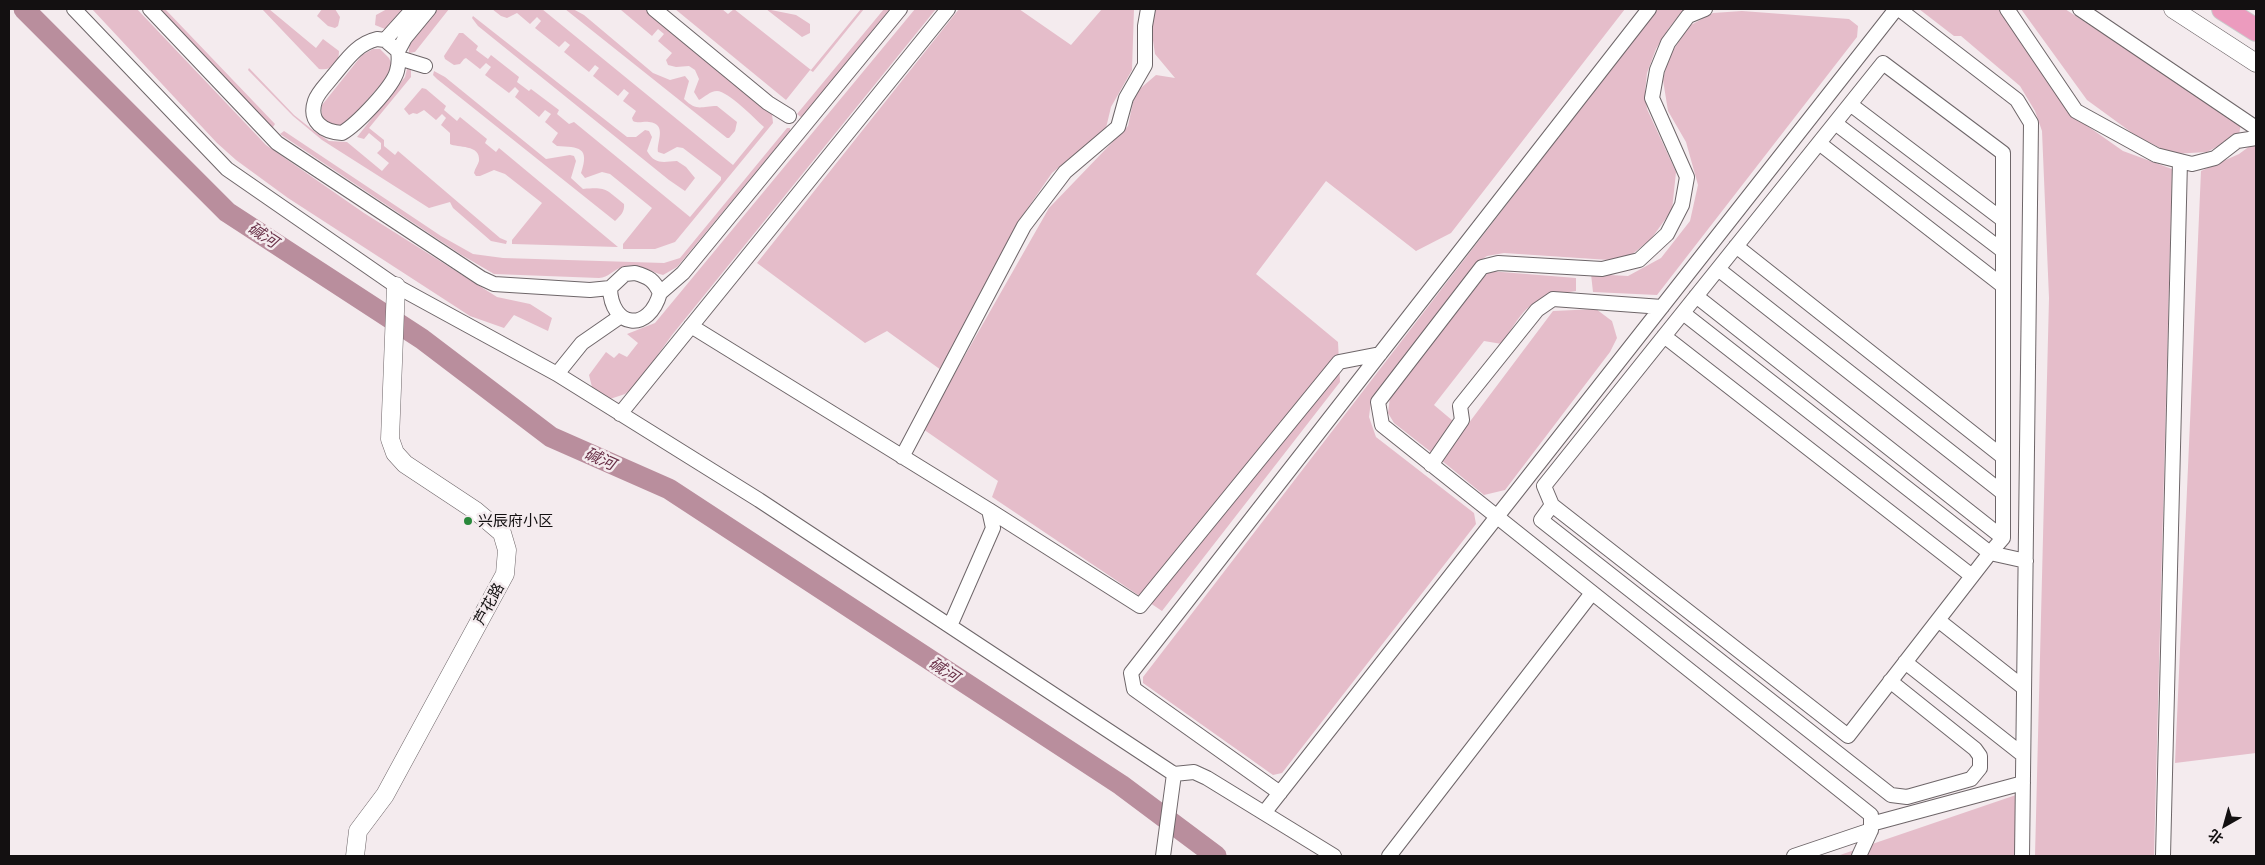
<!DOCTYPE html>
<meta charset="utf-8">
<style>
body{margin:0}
#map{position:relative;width:2265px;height:865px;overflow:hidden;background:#f4ebee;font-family:Ubuntu,"Noto Sans SC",sans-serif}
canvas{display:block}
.frame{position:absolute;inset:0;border:10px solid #131011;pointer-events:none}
.north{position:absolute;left:2200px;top:800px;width:50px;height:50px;-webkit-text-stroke:4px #f4ebee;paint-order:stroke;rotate:218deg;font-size:14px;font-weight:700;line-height:20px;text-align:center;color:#131011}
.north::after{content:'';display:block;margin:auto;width:18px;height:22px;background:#131011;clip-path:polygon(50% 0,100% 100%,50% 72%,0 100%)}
</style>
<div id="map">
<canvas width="2265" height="865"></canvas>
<div class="frame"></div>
<div class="north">北</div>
</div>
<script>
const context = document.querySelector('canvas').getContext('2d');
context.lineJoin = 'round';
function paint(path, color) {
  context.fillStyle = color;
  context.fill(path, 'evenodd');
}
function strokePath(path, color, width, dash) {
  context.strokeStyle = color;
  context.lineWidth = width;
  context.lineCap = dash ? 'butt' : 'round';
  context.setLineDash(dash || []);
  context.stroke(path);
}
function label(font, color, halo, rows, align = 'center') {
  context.font = font + ' Ubuntu,"Noto Sans SC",sans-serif';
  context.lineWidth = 5;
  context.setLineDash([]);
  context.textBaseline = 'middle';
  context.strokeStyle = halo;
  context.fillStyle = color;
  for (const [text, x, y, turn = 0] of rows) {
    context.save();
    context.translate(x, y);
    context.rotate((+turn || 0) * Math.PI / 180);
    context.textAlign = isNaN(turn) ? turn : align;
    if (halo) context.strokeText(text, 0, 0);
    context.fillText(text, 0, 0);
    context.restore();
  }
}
const green = new Path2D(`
 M92,9h45l129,136 98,68 133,84 33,7 22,14 -4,13 -34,-16 -10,13 -34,-12 -182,-118 -52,-38 -19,-17z
 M159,9h6l110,115 -2,3h-2z
 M262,9h7l47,39 7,-9 16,12c0,12 -7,20 -20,18z
 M322,9h13l5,8 -2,9 -3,2 -7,-2 -11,-10z
 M387,9h18l-14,16 -6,4 -10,-4 1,-10z
 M437,9h12l-34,43 -6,1c-2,-16 18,-32 28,-44z
 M492,9h50l191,156 31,-38c-9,-8 -36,-36 -47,-36 -7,0 -12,6 -18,9l-5,-8 5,-13 -4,-9 -6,-4 -13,1 -8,-2 -2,-5 6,-7 -14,-12 6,-7 -6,-5 -6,7 -31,-26 24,-1 127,105 1,9 -98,119 -20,7h-32v-5l29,-36 -42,-34 -8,-2 -17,6 -4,-5c9,-26 -2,-26 -24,-27l-5,-4 6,-9 -13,-11 6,-8 -6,-4 -6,7 -24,-20 4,-6 -4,-4 -6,6 -24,-18 6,-8 -5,-4 -6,6 -14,-11 -2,1 -4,5 -6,1 -9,-6 -1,-3 15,-23h4l15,13 -2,4 12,9 3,-4 28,22 -2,5 12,9 2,-2 28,21 -2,4 12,10 5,-2 116,95 31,-37v-3l-38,-29 -6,-1 -13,7 -6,-2c-2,-9 10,-28 -9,-30 -6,-1 -10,2 -16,-1l-1,-3 4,-7 -13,-10 6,-8 -5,-4 -6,7 -25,-20 6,-8 -4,-3 -6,7 -25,-20 6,-7 -5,-4 -6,6 -24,-19 6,-7 -4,-4 -7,7 -13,-11 -10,5 -6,-2z
 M565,9h8l11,6 69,58 17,7 15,-4 4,5 -5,18c13,13 17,7 33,7l20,16 -2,9 -6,7h-2z
 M675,9h47l6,5 6,-5 77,61 50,-61h3l-51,63 -3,-2 -24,30z
 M766,9l30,6 14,9v9l-8,4z
 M884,9h6l-88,109 -5,-4z
 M915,9h21l-264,326 -36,50 -11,9 -15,5 -18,-12 -3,-12 17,-23 8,6 5,-5 8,4 11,-14 -11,-9 28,-11z
 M959,9h60l52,36 31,-36h32l-2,61 -21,37 -5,21 -54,45 -36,52 -75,145 -54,-39 -22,12 -108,-80z
 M1154,9h471l-174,224 -35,18 -90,-70 -70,93 82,68 2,40 -178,229 -170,-114 6,-16 -75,-52 126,-221 79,-82 7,-33 21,-18 19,3 -20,-24 -5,-34z
 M1657,9h31l-6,3 -13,16 -13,21 -9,24 -2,19 2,17 29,63 -4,38 -21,29 -21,17 -21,4 -105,-7 -17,3 -12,8 -104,137 -2,16 7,20 98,76 2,11 -194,249 -9,2 -130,-92v-6z
 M1919,9h82l75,109 47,33 49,18 -18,687h-119l14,-558 -7,-167 -7,-20 -15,-25 -59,-50h-7z
 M2021,9h44l176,114 -2,12 -32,17 -35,2 -37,-19 -48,-35z
 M1742,11l107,8 9,7 -1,11 -200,258 -64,-3 -2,-18 37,2 33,-18 29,-37 8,-36 -12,-43 -18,-31 -5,-31 5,-22 21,-32 24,-13z
 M473,16l154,121h9l9,-7 4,1 3,6 -5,14c8,14 16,11 30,10l9,6 9,11 -10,13 -16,-11 -191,-154 -6,-8z
 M373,49h7l9,9 2,5 -2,12 -43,49 -13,2c-9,-6 -13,-9 -11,-21l40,-50z
 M249,68l45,47 20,16 15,10 18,1 35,29 7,-8 -12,-10 4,-4v-6l-12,-10 -5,6 -7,-2 48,-60 2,-8h4v8l-42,51 15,12v6l11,9 3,-4 102,87 7,3 -1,3 -15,-3 -38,-33 -3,-6 -21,6 -107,-68 -29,-24 -45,-46z
 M434,71l11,6 101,82 24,-4 4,1 2,5 -5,17 12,11c24,-2 22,0 41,15 1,8 -4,12 -9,17l-178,-142 -4,-4z
 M422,88l4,1 20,17 -2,4 13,11 3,-4 27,22 -2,4 11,9 3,-4 119,99 -106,-3v-4l30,-37 -37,-29 -11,-4 -14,6h-4l-2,-3c1,-5 4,-8 5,-12 2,-17 -22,-13 -29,-17v-11l-9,-8 5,-7 -4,-4 -6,6 -12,-10 -7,4 -4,-1 -4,2 -5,-6z
 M787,128h3v3l-113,136 -14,8c-16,-4 -26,-14 -43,-7 -8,3 -11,9 -21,10l-105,-4 -34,-20 -180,-120 4,-3 157,105 32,18 30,4 161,5 16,-5z
 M2254,143l2,1v609l-81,10 26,-592 38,-17z
 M1489,271l87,7v13c-46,6 -51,16 -74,53l-18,-3 -50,64 19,16 -22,31 -37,-29 -6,-10 2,-16z
 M1596,309l16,12 5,17 -7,14 -105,138 -21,5 -43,-35 112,-149z
 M2016,795l-1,61h-178z`);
const river = new Path2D(`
 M24,9l203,203 195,127 129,98 118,52 452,296 95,71`);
const minor = new Path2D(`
 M74,9l153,160 169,117 161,88 202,126 415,274 20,-2 13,6 127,78
 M150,9l127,134 204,135 13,6 96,6 20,-2
 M654,9l114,94 21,13
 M1705,9l-17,7 -20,27 -11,27 -5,28 35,79 -5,28 -15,29 -28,26 -37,9 -104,-6 -16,4 -104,135 4,23 489,390v15l-77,26
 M1899,9l118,91 14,23 -9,733
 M2007,9l69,102 80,44 36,9 23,-6 22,-17 19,-3
 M2080,9l176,119
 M377,39l8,1 13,11c1,6 1,13 -1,20 -4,16 -41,54 -55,62 -18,-1 -34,-11 -27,-32 3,-9 12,-17 18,-25 13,-15 23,-32 44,-37z
 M385,40l28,-31
 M398,51l7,-13 24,-29
 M399,58l26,8
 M1850,104l153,116
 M1835,123l168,128
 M1819,143l184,143
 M1736,246l267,211
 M1718,269l285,224
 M635,273c14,4 19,7 25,20 -11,40 -49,35 -50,-5l15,-14z
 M660,293l23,-20 217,-264
 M1696,296l307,242
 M1683,313l307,240 13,-15v-385l-120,-90 -339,423 8,19 296,231 142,-183 36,8
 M691,326l298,184 4,18 -43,98
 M1664,336l308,240
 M557,374l25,-31 39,-27
 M620,414l328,-405
 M902,457l122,-231 41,-54 53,-45 8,-29 19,-33v-39l3,-17
 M1431,465l31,-45 -2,-14 77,-96 16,-11 109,8
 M1552,505l-11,15 350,275 16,2 64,-18 9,-11v-12l-5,-7 -85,-68
 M989,510l151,96 199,-244 41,-8
 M1938,620l86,68
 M1905,662l118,93
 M1280,793l-146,-104 -3,-16 518,-664
 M1264,813l632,-804
 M1871,824l152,-41
 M1163,856l11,-82
 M1389,856l203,-263
 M1859,856l12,-26
 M2163,856l17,-695`);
const tertiary = new Path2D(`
 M2173,9l83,54
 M355,856l3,-25 27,-36 120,-221 2,-24 -5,-17 -26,-22 -71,-47 -10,-11 -5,-14 6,-153`);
const primary = new Path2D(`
 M2223,9l33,21`);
const markers = [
 [468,521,5,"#29883b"]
];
const poiNames = [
 ["兴辰府小区",478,521]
];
const streetNames = [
 ["芦花路",489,604,-61]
];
const waterNames = [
 ["碱河",263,235,33],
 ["碱河",600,459,24],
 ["碱河",944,670,33]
];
paint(green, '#e5bdca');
strokePath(river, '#b98e9d', 21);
strokePath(minor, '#6e6669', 16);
strokePath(tertiary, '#6e6669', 19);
strokePath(primary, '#cbcacb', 24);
strokePath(minor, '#fff', 14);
strokePath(tertiary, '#fff', 18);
strokePath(primary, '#ec9bbe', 22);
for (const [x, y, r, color] of markers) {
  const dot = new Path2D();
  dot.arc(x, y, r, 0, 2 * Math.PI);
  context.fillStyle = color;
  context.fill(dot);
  strokePath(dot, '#f4ebee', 2);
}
label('15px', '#131011', '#f4ebee', poiNames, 'left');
label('15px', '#131011', '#f4ebee', streetNames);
label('italic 16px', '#693047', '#f4ebee', waterNames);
</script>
